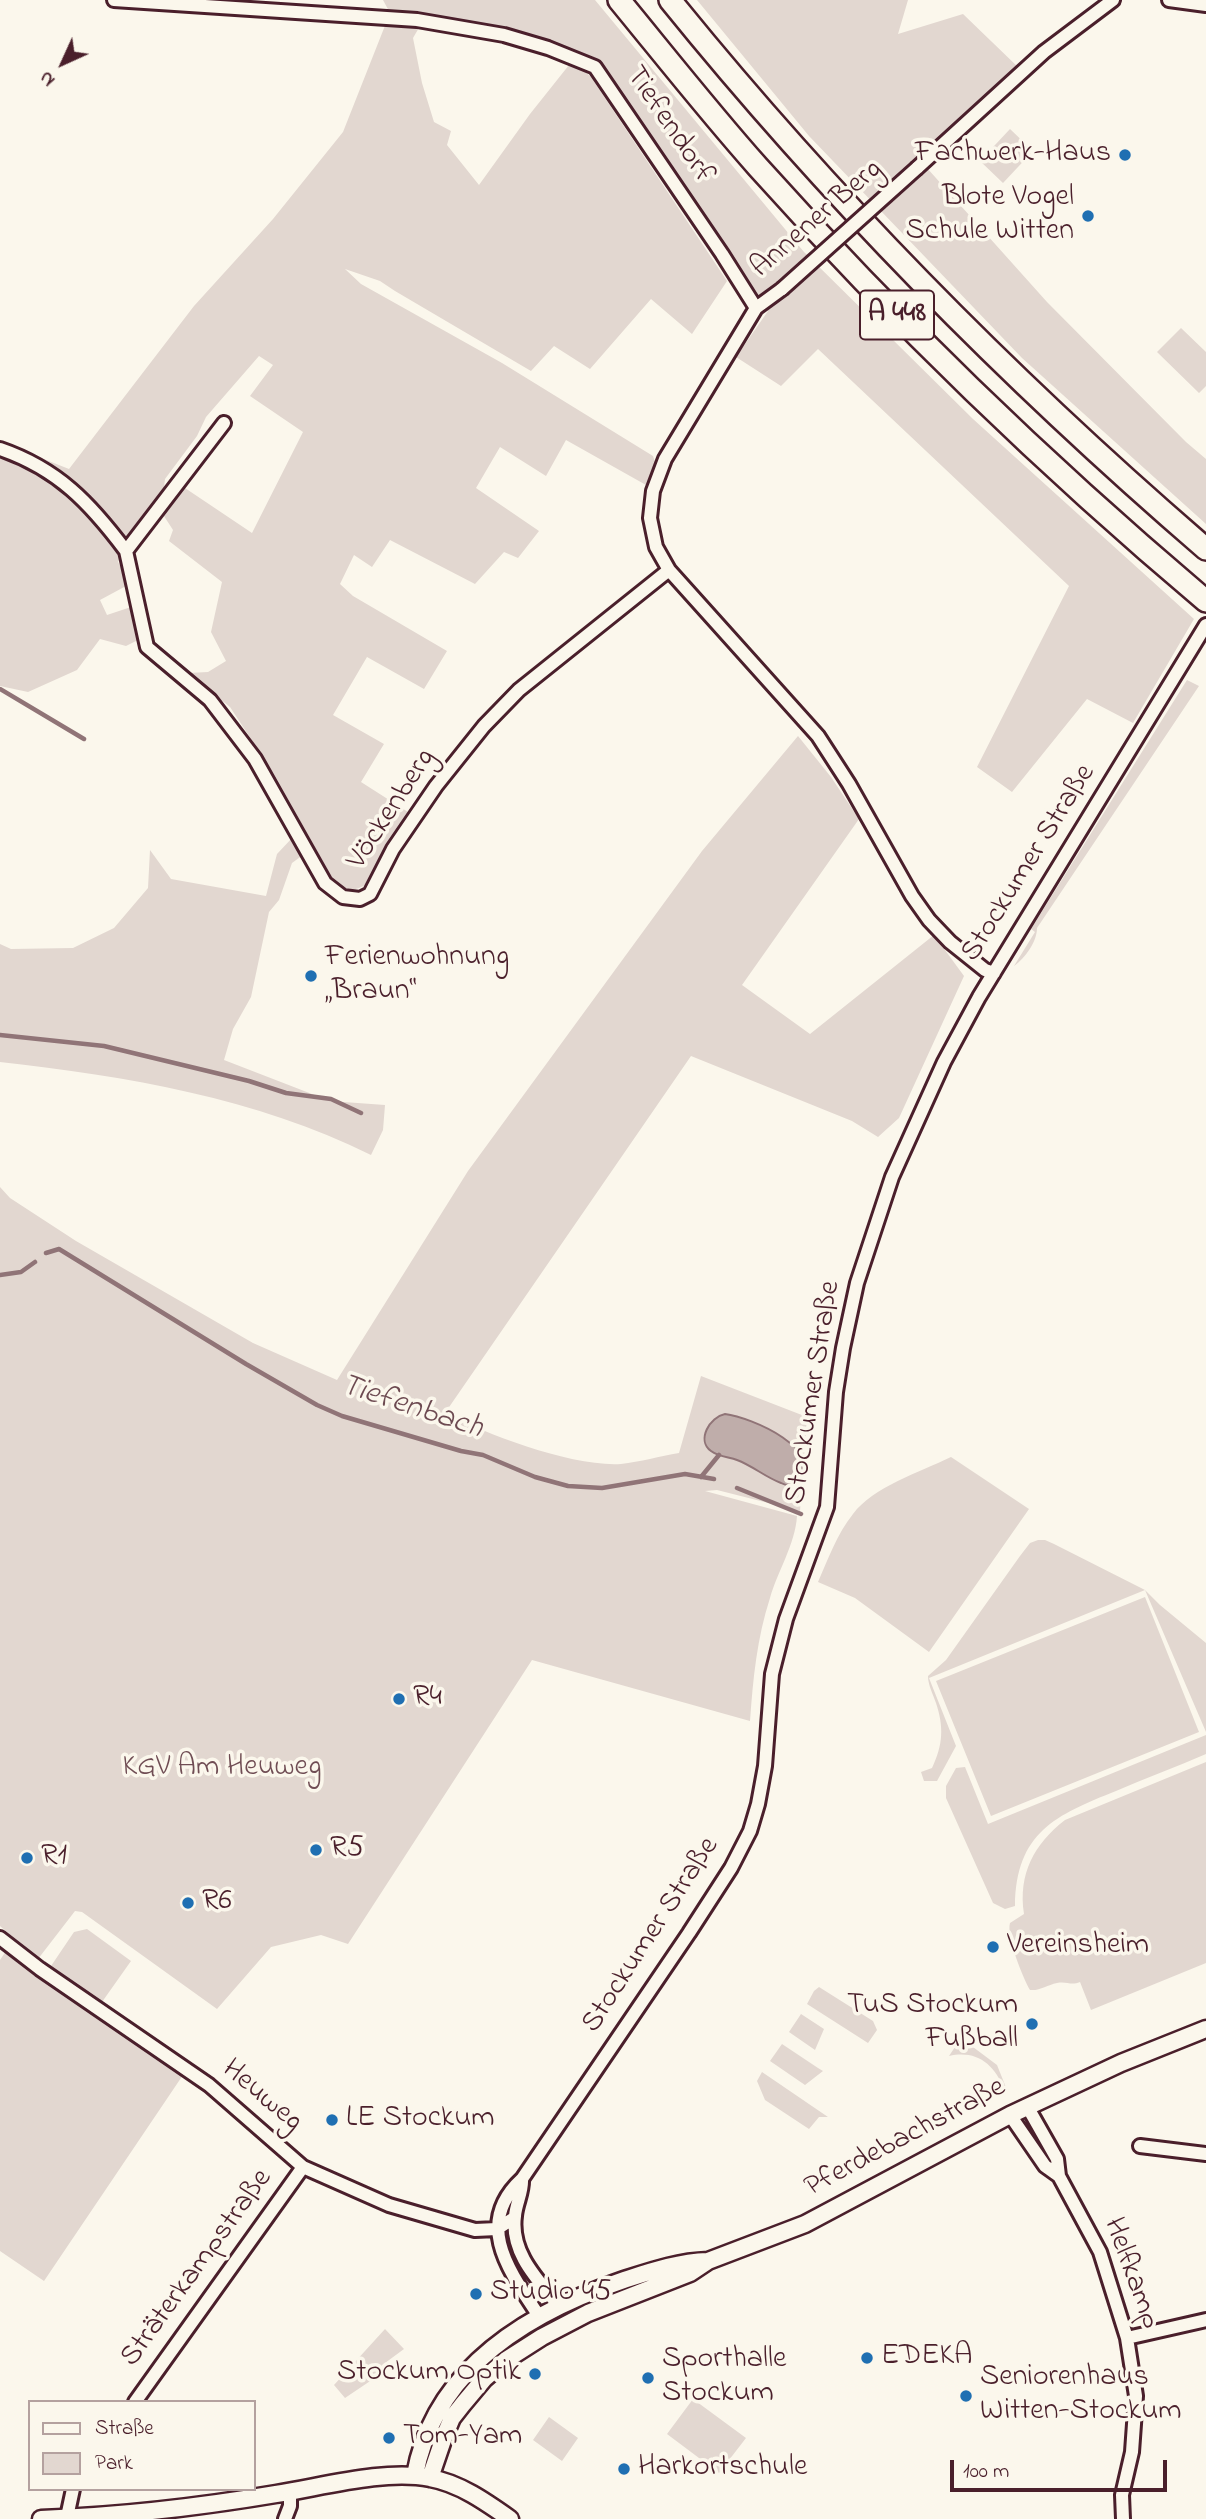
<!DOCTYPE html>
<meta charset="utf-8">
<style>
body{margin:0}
#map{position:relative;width:1206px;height:2519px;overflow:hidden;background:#fbf7ec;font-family:"Indie Flower",sans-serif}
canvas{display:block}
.legend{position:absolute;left:28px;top:2400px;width:228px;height:91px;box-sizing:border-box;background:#fbf7ec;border:2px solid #b4a19f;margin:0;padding:9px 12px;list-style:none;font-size:21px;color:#4a1f2b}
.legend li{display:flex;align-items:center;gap:14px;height:35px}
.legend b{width:35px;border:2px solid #b4a19f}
.north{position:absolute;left:28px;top:28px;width:70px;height:70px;-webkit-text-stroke:5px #fbf7ec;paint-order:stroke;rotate:225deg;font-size:19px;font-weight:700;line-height:28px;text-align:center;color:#4a1f2b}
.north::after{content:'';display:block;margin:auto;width:24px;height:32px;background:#4a1f2b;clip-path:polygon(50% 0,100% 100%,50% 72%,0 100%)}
.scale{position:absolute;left:950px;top:2460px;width:217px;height:32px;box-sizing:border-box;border:4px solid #4a1f2b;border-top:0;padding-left:9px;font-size:21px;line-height:24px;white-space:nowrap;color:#4a1f2b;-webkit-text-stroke:5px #fbf7ec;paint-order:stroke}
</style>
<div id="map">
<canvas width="1206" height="2519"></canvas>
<ul class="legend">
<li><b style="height:9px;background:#fbf7ec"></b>Straße</li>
<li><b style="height:19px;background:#e2d7d0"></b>Park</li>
</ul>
<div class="north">N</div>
<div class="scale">100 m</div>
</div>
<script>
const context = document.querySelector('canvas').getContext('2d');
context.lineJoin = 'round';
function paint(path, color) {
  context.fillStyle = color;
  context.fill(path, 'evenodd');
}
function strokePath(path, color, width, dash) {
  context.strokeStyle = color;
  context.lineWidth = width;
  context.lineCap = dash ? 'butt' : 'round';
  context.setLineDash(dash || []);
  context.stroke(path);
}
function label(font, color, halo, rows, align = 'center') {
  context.font = font + ' "Indie Flower",sans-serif';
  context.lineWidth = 7;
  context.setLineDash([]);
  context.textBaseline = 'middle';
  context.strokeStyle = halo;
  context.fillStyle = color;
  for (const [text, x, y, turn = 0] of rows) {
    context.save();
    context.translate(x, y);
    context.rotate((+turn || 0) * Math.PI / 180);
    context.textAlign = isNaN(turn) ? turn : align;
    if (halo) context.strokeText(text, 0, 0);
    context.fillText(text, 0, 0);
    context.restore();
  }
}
const green = new Path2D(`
 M383,0h212l209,252 169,167 221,200 -61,104 -46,-24 -75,93 -35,-25 92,-181 -251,-237 -37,37 -45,-29 32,-46 -176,-251 -165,-46 -14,24 9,45 12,39 17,9 -4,14 32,40 51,-71 43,-54 18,17 136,204 -35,53 -41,-35 -61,70 -36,-23 -23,25 -136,-80 -15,-10 -35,-12 16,15 141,79 151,93 3,9 -10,20 -80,-45 -20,36 -46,-29 -24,41 63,43 -21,27 -14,-6 -29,32 -85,-44 -18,27 -18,-12 -14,29 13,12 94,55 -23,38 -57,-32 -34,58 51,29 -23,38 47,30 -41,72c-13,8 -19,6 -32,-1l-61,-109 -44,-67 -42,-34 20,-1 18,-11 -15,-29 11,-50 -53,-41 4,-11 -11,-17 20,-27 70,47 51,-101 -53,-36 23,-31 -14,-9 -53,61 -9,19 -32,43 -2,17 -38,46 -7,20 7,12 1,12 -26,14 7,15 27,-9 8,32 -16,8 -26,-7 -23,31 -49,22 -28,-6v-232h4l7,-8 58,23 125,-163 79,-87 70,-87 47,-119z
 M697,0h211l-10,34 65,-20 57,55 -92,88 -1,11 120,134 139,140 20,17v65l-184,-166 -213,-222z
 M1010,129l23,22 -30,32 -23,-22z
 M1181,328l25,24v34l-7,7 -42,-41z
 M1187,680l12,6 -162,242c0,14 -12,30 -23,38l21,-34 -4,-3z
 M798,736l33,41 28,42 -117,166 68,49 124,-99 30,41 -65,142 -21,19 -26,-16 -161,-65 -246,357c43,22 128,54 176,51 19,-2 39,-8 58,-11l22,-77 106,41 -7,94 -83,-21 -12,1 92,25c-2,29 -19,54 -27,82 -13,40 -17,80 -20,123l-218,-61 -184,284 -27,-9 -50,12 -54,62 -135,-97 -7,-1 -37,48 -38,-33v-739l10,11 66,43 177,102 84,37 131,-209 234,-320z
 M293,837l10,18 -11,8 -13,37 -10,12 -18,85 -18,32 -9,31 106,41 55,4 -2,25 -12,25c-114,-57 -245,-79 -371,-93v-118l11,5 62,-1 41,-20 34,-40 2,-38 21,29 95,17 11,-42z
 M951,1457l78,52 -100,143 -74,-54 -37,-16c10,-23 19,-48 35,-68 20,-27 67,-42 98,-57z
 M1038,1540h7l9,4 91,46 15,15 46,38v89l-61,-142 -216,88 27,68 -19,35h-13l-3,-9 11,-4c11,-23 12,-41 4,-65 -3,-9 -8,-18 -8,-27l18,-16 74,-104 10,-13z
 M1145,1597l54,135 -208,84 -55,-135z
 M1206,1735v19c-30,13 -60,24 -90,37 -60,24 -100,41 -101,115l-10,3 -12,-6 -47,-105v-12l10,-18 9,-1 23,57z
 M1206,1762v201l-115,47 -11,-28c-9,4 -13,-1 -23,1 -10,2 -17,8 -27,7 -7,-12 -24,-54 -20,-67l14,-9c-6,-40 10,-70 41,-94z
 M87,1929l44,32 -29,41 -51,-36 23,-34z
 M6,1951l47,35 130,89 -139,206 -44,-30v-291z
 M819,1987l54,34 4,9 -9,13 -61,-39 7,-13z
 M801,2014l23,15 -9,21 -26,-18z
 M961,2038l36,27 10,25 -3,-1c-10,-25 -27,-39 -55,-33z
 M782,2044l36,24 5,3 -18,14 -35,-24z
 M762,2072l66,45h-9l-10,12 -44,-29 -8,-19z
 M385,2329l19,20 -19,14 3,6 -43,29 -11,-13z
 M693,2399l53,39 -27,35 -52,-39z
 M549,2417l29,21 -16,23 -29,-21z`);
const water = new Path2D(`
 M725,1414c25,3 105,36 72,71 -6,1 -11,1 -16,-2 -16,-6 -28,-17 -44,-23 -8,-3 -18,-3 -26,-9 -15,-11 -1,-34 14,-37z`);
const stream = new Path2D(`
 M0,689l84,50
 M0,1035l104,11 145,35 37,12 45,6 30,14
 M46,1253l13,-4 187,115 71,41 25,11 119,35 22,4 52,22 33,9 34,2 83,-14 29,5
 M0,1275l21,-3 14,-10
 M701,1477l18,-22
 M737,1488l64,26`);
const minor = new Path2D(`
 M114,0l303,20 87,15 44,13 47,19 127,187 34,54
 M1169,0l37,5
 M917,168l127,-116 69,-52
 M782,289l-26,19 -91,151 -12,32 -3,27 6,29 13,23 149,166 31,48 63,112 17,24 21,22 35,28 9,3
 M224,423l-98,128 21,96 63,53 45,59 70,124 18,14 17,2 10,-5 23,-45 43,-63 48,-60 35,-36 150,-120
 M0,449c58,20 90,54 126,102
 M0,1938l40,31 169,116 94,82 86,38 86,25 22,-1 17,-11
 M1027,2106l30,53 2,17 41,76 27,86 9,58 -4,56 -10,43 1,24
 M1010,2115l35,51 14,10
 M1140,2146l66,8
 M522,2179c1,13 -6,24 -7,37 -5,37 23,64 44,90
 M539,2316c-29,-44 -66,-92 -17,-137l167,-246 42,-65 19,-37 8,-27 7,-38 7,-92 14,-55 41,-112 9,-115 7,-44 14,-65 35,-106 52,-115 35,-65 227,-372
 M1127,2338l79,-18
 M135,2402l168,-235
 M67,2517l6,-28
 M285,2519l5,-13v-14`);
const secondary = new Path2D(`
 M415,2475c19,-106 114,-163 209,-195 28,-9 54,-18 84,-19
 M430,2478l14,-41 8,-19 11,-14 21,-25 22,-19 36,-23 46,-24 102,-40 18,-12 97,-37 205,-109 111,-52 85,-34
 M41,2519c79,-3 158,-12 235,-25 46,-7 108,-25 154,-16 29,5 56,24 80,41`);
const motorway = new Path2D(`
 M619,0c46,56 91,113 139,167 139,155 289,300 448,434
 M670,0c161,199 341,381 536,549`);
const minorBridge = new Path2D(`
 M782,289l135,-121`);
const markers = [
 [1125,155,7,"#1f6fb2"],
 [1088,216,7,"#1f6fb2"],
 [311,976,7,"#1f6fb2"],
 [399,1699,7,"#1f6fb2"],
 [316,1850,7,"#1f6fb2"],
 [27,1858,7,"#1f6fb2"],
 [188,1903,7,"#1f6fb2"],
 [993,1947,7,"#1f6fb2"],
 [1032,2024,7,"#1f6fb2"],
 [332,2120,7,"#1f6fb2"],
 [476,2294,7,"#1f6fb2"],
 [867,2358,7,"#1f6fb2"],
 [535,2374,7,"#1f6fb2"],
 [648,2378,7,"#1f6fb2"],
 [966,2396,7,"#1f6fb2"],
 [389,2438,7,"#1f6fb2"],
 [624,2469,7,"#1f6fb2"]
];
const shields = [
 [897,315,74]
];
const shieldNames = [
 ["A 448",897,315]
];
const streetNames = [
 ["Tiefendorf",668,126,56],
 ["Annener Berg",818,220,-41],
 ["Vöckenberg",393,810,-57],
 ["Stockumer Straße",1030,864,-58],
 ["Stockumer Straße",815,1393,-81],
 ["Stockumer Straße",652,1936,-57],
 ["Heuweg",261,2097,40],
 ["Pferdebachstraße",906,2139,-28],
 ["Sträterkampstraße",198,2269,-54],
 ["Helfkamp",1130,2274,70]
];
const poiNames = [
 ["Fachwerk-Haus",1111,155,"right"],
 ["Blote Vogel",1074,199,"right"],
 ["Schule Witten",1074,233,"right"],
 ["Ferienwohnung",325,959],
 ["„Braun“",325,993],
 ["R4",413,1699],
 ["R5",330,1850],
 ["R1",41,1858],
 ["R6",202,1903],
 ["Vereinsheim",1007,1947],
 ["TuS Stockum",1018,2007,"right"],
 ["Fußball",1018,2041,"right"],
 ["LE Stockum",346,2120],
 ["Studio 45",490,2294],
 ["EDEKA",881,2358],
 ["Sporthalle",662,2361],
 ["Stockum",662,2395],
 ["Stockum Optik",521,2374,"right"],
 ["Seniorenhaus",980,2379],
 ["Witten-Stockum",980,2413],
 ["Tom-Yam",403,2438],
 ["Harkortschule",638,2469]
];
const parkNames = [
 ["KGV Am Heuweg",222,1769]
];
const waterNames = [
 ["Tiefenbach",411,1409,18]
];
paint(green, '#e2d7d0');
paint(water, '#bfadaa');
strokePath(water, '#907477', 2);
strokePath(stream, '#907477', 4.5);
strokePath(minor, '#4a1f2b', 18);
strokePath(secondary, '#4a1f2b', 21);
strokePath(motorway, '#4a1f2b', 26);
strokePath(minor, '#fbf7ec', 12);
strokePath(secondary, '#fbf7ec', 16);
strokePath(motorway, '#fbf7ec', 21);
strokePath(minorBridge, '#4a1f2b', 18, []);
strokePath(minorBridge, '#fbf7ec', 12);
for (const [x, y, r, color] of markers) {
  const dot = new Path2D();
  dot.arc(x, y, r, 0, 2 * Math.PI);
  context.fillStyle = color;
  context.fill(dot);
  strokePath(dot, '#fbf7ec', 2.5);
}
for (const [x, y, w] of shields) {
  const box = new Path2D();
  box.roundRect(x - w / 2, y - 24.5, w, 49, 5);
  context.fillStyle = '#fbf7ec';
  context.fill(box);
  strokePath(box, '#4a1f2b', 2);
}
label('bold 28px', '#4a1f2b', null, shieldNames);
label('30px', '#4a1f2b', '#fbf7ec', streetNames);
label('30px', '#4a1f2b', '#fbf7ec', poiNames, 'left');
label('30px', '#704d54', '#fbf7ec', parkNames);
label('italic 32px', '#6d4a51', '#fbf7ec', waterNames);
</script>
